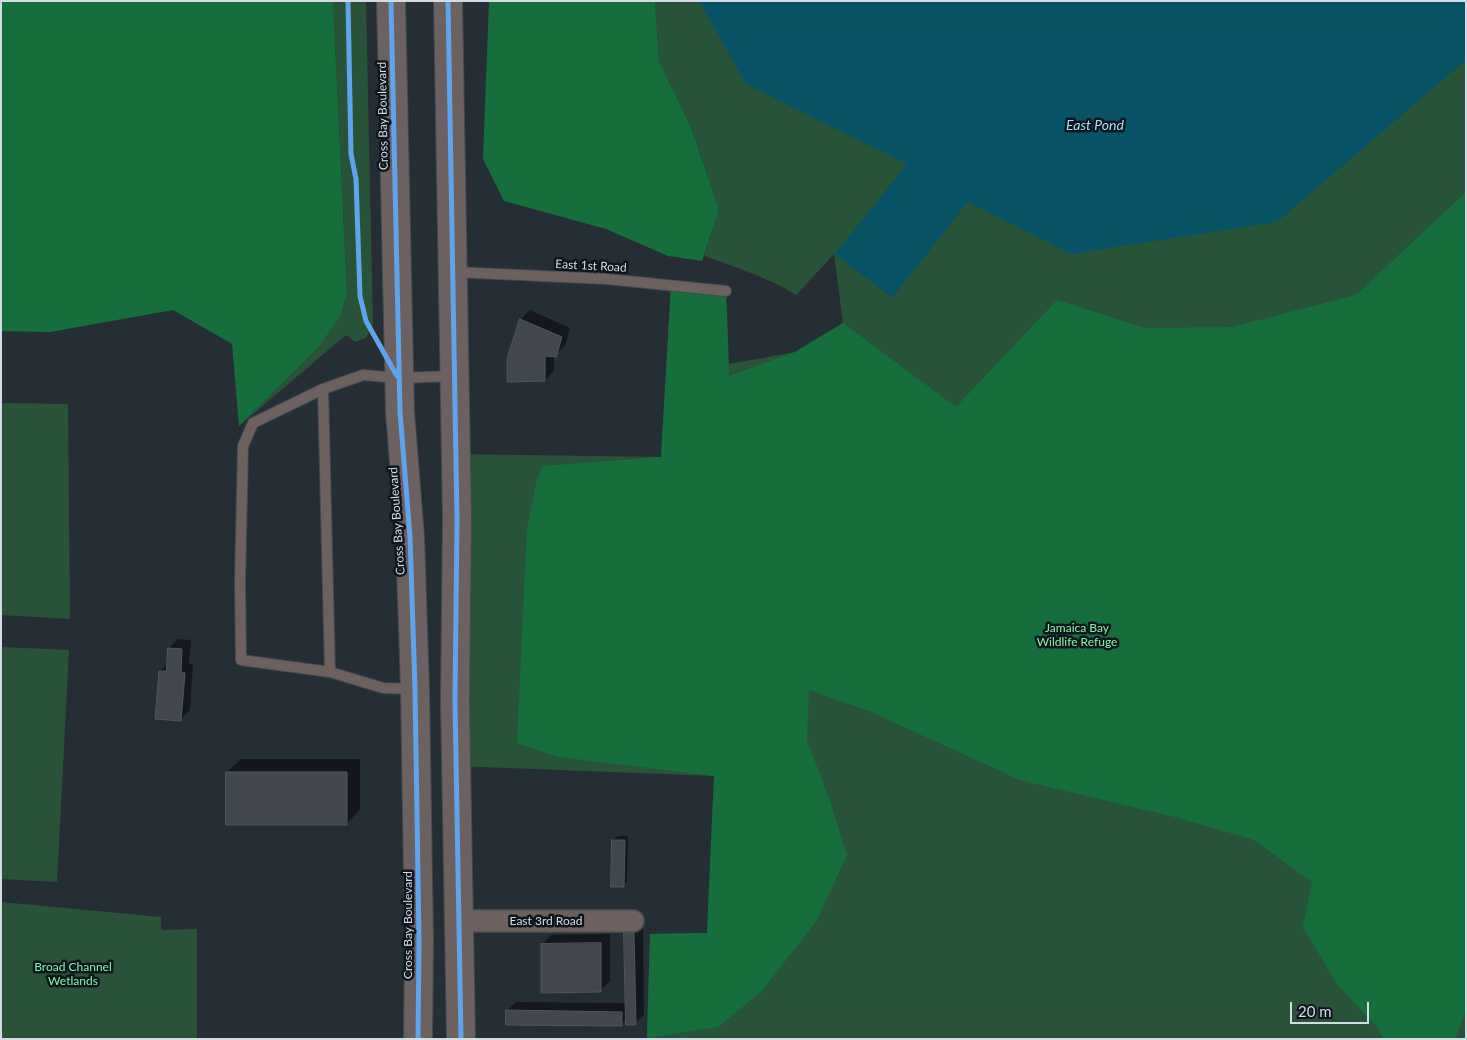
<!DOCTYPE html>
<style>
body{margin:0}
#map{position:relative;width:1467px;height:1040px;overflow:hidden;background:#262e35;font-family:Lato,sans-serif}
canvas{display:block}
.frame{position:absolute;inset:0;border:2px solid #d3dce5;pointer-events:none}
.scale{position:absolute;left:1290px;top:1002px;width:79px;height:22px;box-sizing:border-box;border:2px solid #d3dce5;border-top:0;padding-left:6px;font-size:15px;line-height:18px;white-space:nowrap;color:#d3dce5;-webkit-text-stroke:4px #0f151c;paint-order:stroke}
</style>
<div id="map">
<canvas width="1467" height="1040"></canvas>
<div class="frame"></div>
<div class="scale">20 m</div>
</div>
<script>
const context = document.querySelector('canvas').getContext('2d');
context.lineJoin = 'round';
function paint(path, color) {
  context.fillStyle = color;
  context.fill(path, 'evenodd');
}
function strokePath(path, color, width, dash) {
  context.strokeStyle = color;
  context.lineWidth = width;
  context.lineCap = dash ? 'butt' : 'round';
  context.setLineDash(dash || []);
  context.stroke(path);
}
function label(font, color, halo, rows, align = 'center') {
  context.font = font + ' Lato,sans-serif';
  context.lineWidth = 5;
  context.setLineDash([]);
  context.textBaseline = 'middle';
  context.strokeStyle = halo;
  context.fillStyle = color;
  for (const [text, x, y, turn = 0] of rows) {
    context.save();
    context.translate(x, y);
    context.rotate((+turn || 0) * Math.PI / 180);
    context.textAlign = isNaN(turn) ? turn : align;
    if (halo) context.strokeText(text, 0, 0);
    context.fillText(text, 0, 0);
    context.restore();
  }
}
const green = new Path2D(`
 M333,1h33l7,324 -7,13 -11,4 -9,-7 -107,91 79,-78 22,-31 7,-24z
 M655,1h811v1038h-819l3,-105 57,-1 7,-157 -257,-10 -1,-312 205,3 10,-171 55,5 3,73 66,-12 48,-29 -9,-69 -38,41c-29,-18 -60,-28 -92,-39l15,-46 -28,-83 -32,-66z
 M1,403l67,1 2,215 -69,-4z
 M1,647l68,3 -12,232 -56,-3z
 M1,902l160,15v13l36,-1v110h-196z`);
const forest = new Path2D(`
 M1,1h332l14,292 -7,24 -22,31 -79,78 -7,-82 -59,-34 -123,22 -49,-1z
 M489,1h166l4,60 32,66 28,83 -17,51 -34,-5 -62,-27 -102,-28 -21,-42z
 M1466,192v817l-11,30h-72l-7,-13 -39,-42 -34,-57 9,-45 -58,-42 -75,-22 -159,-38 -151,-69 -60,-21 -2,50 23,61 17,54 -30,65 -55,71 -44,36 -71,11 3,-104 57,-1 7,-157 -156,-19 -41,-14 10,-214 10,-50 6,-13 118,-9 10,-171 55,5 3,85 66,-24 48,-29 113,84 101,-107 88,28 87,-1 124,-32z`);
const water = new Path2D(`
 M699,1h767v59l-189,162 -206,32 -103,-52 -76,96 -57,-44 72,-90 -161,-80z`);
const shadow = new Path2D(`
 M530,310l40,18 -5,18 -11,9v16l-9,9 -37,-21 13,-40z
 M178,639l13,1 -2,24h4l-3,46 -9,9 -21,-48 8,-8 1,-15z
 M241,759h119v51l-14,14 -119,-52z
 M618,836h10l-1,45 -4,5 -10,-46z
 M635,924l8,1 1,90 -9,9 -8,-5 -6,6 -114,-14 9,-9 111,1 -1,-69z
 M610,934v47l-9,9 -59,-46 9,-9z`);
const building = new Path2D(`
 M520,319l42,18 -6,20 -11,-1v25l-38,1v-23z
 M168,648l14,1 -1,23 4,1 -4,48 -26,-2 4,-48h7z
 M226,772h121v53h-121z
 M612,840h13l-1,47h-13z
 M624,933h10l2,92h-10z
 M601,943v49l-60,1v-49z
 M506,1010l116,2v14l-116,-1z`);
const service = new Path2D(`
 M454,272l153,7 119,12
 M323,389l7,283
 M414,689l-31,-1 -53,-16 -89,-12 -1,-78 3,-136 10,-23 70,-34 40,-14 36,3 54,-2`);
const minor = new Path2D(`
 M459,921h174`);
const primary = new Path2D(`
 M391,1l9,411 10,125 5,152 4,252 -1,98
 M448,1l9,518 -2,182 6,338`);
const cycleway = new Path2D(`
 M348,1l3,153 5,25 4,117 6,25 31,55
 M391,1l9,411 10,125 5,152 4,252 -1,98
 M448,1l9,518 -2,182 6,338`);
const streetNames = [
 ["Cross Bay Boulevard",383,116,-91],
 ["East 1st Road",591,266,3],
 ["Cross Bay Boulevard",397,521,-94],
 ["East 3rd Road",546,921],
 ["Cross Bay Boulevard",408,925,-90]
];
const parkNames = [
 ["Jamaica Bay",1077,628],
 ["Wildlife Refuge",1077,642],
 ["Broad Channel",73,967],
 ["Wetlands",73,981]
];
const waterNames = [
 ["East Pond",1095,125]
];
paint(green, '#295338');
paint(forest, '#166e3d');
paint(water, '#085265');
paint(shadow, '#0007');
paint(building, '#41474d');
strokePath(building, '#4f565c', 1);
strokePath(service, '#434a4f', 12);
strokePath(minor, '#434a4f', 24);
strokePath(primary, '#434a4f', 30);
strokePath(service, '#6c615f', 10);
strokePath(minor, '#6c615f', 21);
strokePath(primary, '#6b6161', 28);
strokePath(cycleway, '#60a3ed', 5);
label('12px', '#d3dce5', '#0f151c', streetNames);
label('12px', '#80f5a3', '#0f151c', parkNames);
label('italic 14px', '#a7def1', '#0f151c', waterNames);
</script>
